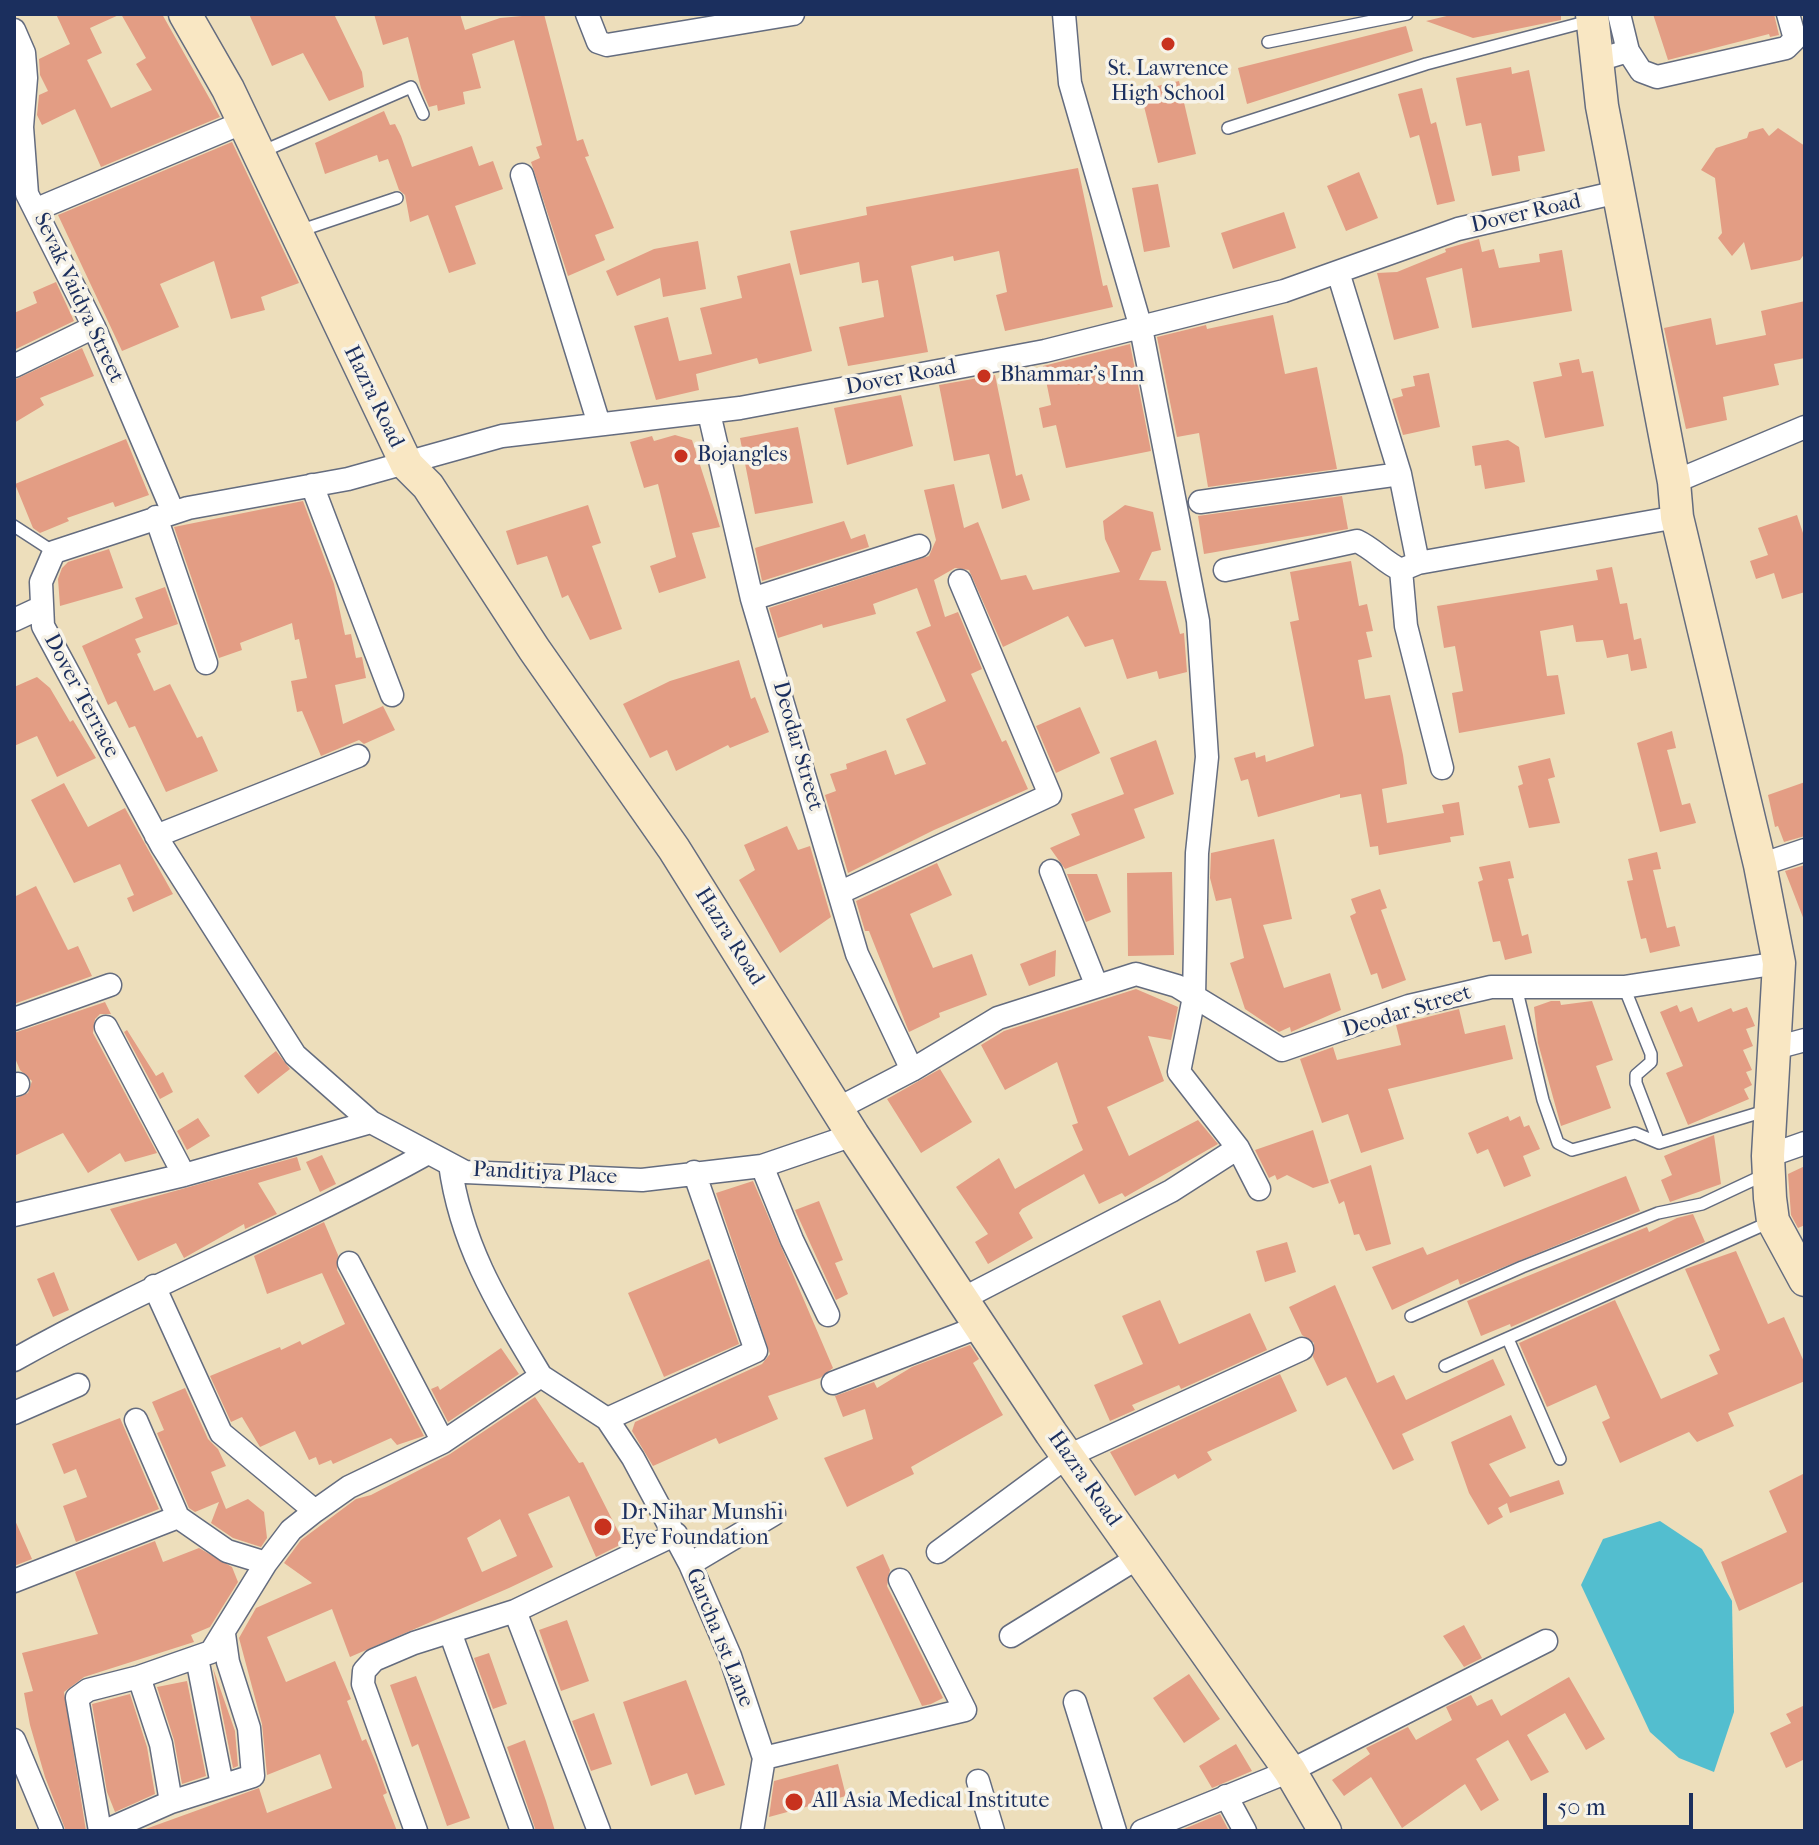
<!DOCTYPE html>
<style>
body{margin:0}
#map{position:relative;width:1819px;height:1845px;overflow:hidden;background:#eddebb;font-family:"IM FELL French Canon",serif}
canvas{display:block}
.frame{position:absolute;inset:0;border:16px solid #1b2f5e;pointer-events:none}
.scale{position:absolute;left:1543px;top:1793px;width:150px;height:36px;box-sizing:border-box;border:4px solid #1b2f5e;border-top:0;padding-left:10px;font-size:24px;line-height:28px;white-space:nowrap;color:#1b2f5e;-webkit-text-stroke:6px #f7f3e8;paint-order:stroke}
</style>
<div id="map">
<canvas width="1819" height="1845"></canvas>
<div class="frame"></div>
<div class="scale">50 m</div>
</div>
<script>
const context = document.querySelector('canvas').getContext('2d');
context.lineJoin = 'round';
function paint(path, color) {
  context.fillStyle = color;
  context.fill(path, 'evenodd');
}
function strokePath(path, color, width, dash) {
  context.strokeStyle = color;
  context.lineWidth = width;
  context.lineCap = dash ? 'butt' : 'round';
  context.setLineDash(dash || []);
  context.stroke(path);
}
function label(font, color, halo, rows, align = 'center') {
  context.font = font + ' "IM FELL French Canon",serif';
  context.lineWidth = 7;
  context.setLineDash([]);
  context.textBaseline = 'middle';
  context.strokeStyle = halo;
  context.fillStyle = color;
  for (const [text, x, y, turn = 0] of rows) {
    context.save();
    context.translate(x, y);
    context.rotate((+turn || 0) * Math.PI / 180);
    context.textAlign = isNaN(turn) ? turn : align;
    if (halo) context.strokeText(text, 0, 0);
    context.fillText(text, 0, 0);
    context.restore();
  }
}
const water = new Path2D(`
 M1660,1521l42,28 30,52 2,111 -20,60 -35,-14 -29,-26 -69,-147 22,-46z`);
const building = new Path2D(`
 M56,14h65l-31,14 12,25 -15,7 24,48 41,-18 -16,-26 10,-6 -25,-44h41l58,103 -119,50 -26,-58 -33,16 -5,-10 2,-20 9,-4 -8,-16 -1,-16 31,-15z
 M249,14h85l28,58 2,15 -35,14 -26,-48 -31,13z
 M374,14h86l5,16 35,-12 44,-4 33,127 6,-2 6,17 -4,1 29,71 -19,7 10,25 -37,16 -37,-114 9,-4 -4,-11 6,-2 -28,-105 -42,14 9,34 -18,4 2,12 -27,7 -1,-6 -8,2 -8,-19 -13,-51 -25,8z
 M1455,14h106v6l-88,18 -47,-17z
 M1653,14h121l5,21 -9,2 -1,-3 -101,26z
 M1406,26l7,25 -166,53 -9,-36z
 M1511,67l1,7 17,-4 16,81 -27,5 2,15 -28,5 -11,-53 -15,3 -10,-48z
 M1179,81l17,73 -38,9 -18,-73z
 M1422,88l9,36 5,-2 19,79 -18,4 -18,-70 -9,3 -12,-44z
 M384,111l6,14 5,-1 6,12 11,31 60,-21 7,20 14,-5 10,28 -48,17 21,58 -27,9 -21,-58 -18,7 -5,-27 -6,-5 -11,-31 -9,3 -2,-7 -52,19 -10,-31z
 M1763,128l6,8 9,-8 27,18v107l-5,7 -49,10 -7,-28 -12,14 -14,-18 4,-5 -7,-55 -14,-8 15,-22 31,-10 2,-6z
 M232,142l67,141 -38,14 4,13 -34,9 -17,-58 -54,23 19,43 -57,24 -64,-136z
 M1078,168l25,118 4,-1 6,22 -108,24 -9,-36 11,-3 -8,-41 -45,10 -1,-5 -42,10 17,86 -80,14 -9,-39 45,-10 -6,-37 -16,3 -3,-21 -59,13 -10,-44 77,-16 -1,-8z
 M1359,172l19,46 -32,13 -19,-45z
 M1158,184l12,63 -26,5 -12,-64z
 M1284,212l12,36 -63,21 -12,-36z
 M1479,239l3,13 12,-3 5,19 41,-6 -1,-8 23,-4 10,61 -100,17 -10,-60 -36,10 13,50 -45,12 -17,-67 20,-1 49,-20 -1,-3z
 M698,241l8,48 -43,8 -3,-19 -43,18 -11,-25 48,-22z
 M790,263l22,88 -53,13 -2,-6 -61,16 3,16 -43,10 -22,-74 34,-9 11,44 33,-7 -12,-46 42,-10 -5,-22z
 M56,282l18,39 -60,29v-37l23,-10 -4,-11z
 M1805,301v57l-31,6 5,21 -56,12 4,23 -41,9 -22,-101 47,-10 5,27 50,-10 -5,-24z
 M1273,315l12,59 32,-7 20,102 -129,18 -9,-54 -22,4 -20,-100 49,-12 1,4z
 M1130,344l21,107 -85,17 -10,-43 -13,3 -4,-20 12,-3 -8,-39z
 M82,348l12,28 -54,22 4,7 -30,18v-43z
 M1579,359l3,14 11,-2 11,55 -59,12 -12,-56 29,-6 -3,-13z
 M1429,373l11,54 -37,8 -11,-36 11,-3 -2,-7 14,-3 -2,-10z
 M995,375l21,101 6,-2 8,26 -28,9 -13,-55 -35,7 -15,-76z
 M901,395l12,51 -66,19 -13,-57z
 M798,427l15,76 -58,11 -15,-76z
 M675,435l17,5 28,87 -28,6 14,45 -47,15 -9,-27 26,-9 -18,-73 -14,4 -14,-46 22,-6 2,5z
 M126,439l23,56 -34,12 -2,-5 -46,16 2,3 -29,12 -7,-5 -18,-44z
 M1508,440l11,7 6,35 -40,7 -4,-24 -6,1 -3,-20z
 M954,484l10,44 14,-6 23,58 25,-5 7,15 87,-18 -15,-33 -2,-18 22,-16 28,7 8,38 -9,2 -13,28 27,1 14,53 4,-1 3,39 -28,7 -2,-8 -30,8 -14,-40 -28,8 -17,-31 -65,31 -34,-77 -14,-2 -21,12 11,37 13,-5 24,57 -11,5 31,68 4,-2 22,49 -94,41 -86,43 -23,-78 11,-4 -6,-17 17,-5 -1,-5 40,-14 9,25 31,-11 -20,-45 40,-18 -30,-69 15,-6 -14,-38 -44,16 3,10 -53,14 -1,-4 -44,14 -9,-30 160,-52 7,-16 -12,-50z
 M1342,496l6,33 -144,25 -6,-38z
 M303,501l31,83 11,51 6,-1 5,24 6,-1 4,21 -31,7 8,39 40,-18 12,24 -31,14 -5,-4 -38,16 -19,-45 -5,1 -6,-31 16,-3 -8,-39 -4,1 -3,-17 -52,20 2,7 -23,8 -45,-131z
 M588,505l13,38 -9,3 30,83 -32,11 -22,-45 -6,3 -15,-42 -30,9 -11,-34z
 M1797,515l8,24v53l-23,7 -8,-26 -18,6 -6,-18 18,-6 -10,-27z
 M844,521l7,18 14,-5 4,13 -107,34 -7,-33z
 M109,549l14,39 -63,18 -2,-27 4,-11 6,-6z
 M1351,561l8,45 8,-2 6,27 -7,1 6,25 -14,3 7,39 25,-4 13,60 4,29 -25,5 5,34 57,-10 -2,-8 17,-3 5,33 -14,2 1,5 -72,13 -1,-9 -8,1 -9,-53 -21,4v-4l-82,23 -10,-38 -7,2 -7,-23 21,-6 1,6 9,-3 1,7 48,-16 -24,-124 9,-2 -9,-48z
 M1612,567l8,37 7,-1 7,37 7,-2 6,30 -16,3 -3,-17 -21,4 -4,-18 -27,2 -3,-17 -33,6 7,45 11,-1 7,39 -106,19 -7,-40 11,-2 -8,-45 -11,2 -7,-42 161,-26 -2,-10z
 M165,587l13,37 -43,15 6,13 -4,2 17,37 16,-7 27,54 5,-2 16,35 -52,21 -31,-66 -6,2 -13,-27 -8,4 -26,-59 61,-28 -8,-20z
 M739,660l12,39 4,-2 14,35 -39,16 -2,-3 -52,26 -9,-21 -17,8 -27,-54 47,-23z
 M37,677l13,11 20,34 3,-2 23,38 -39,19 -20,-41 -23,10v-59z
 M1080,707l20,46 -44,20 -20,-47z
 M1672,731l4,17 -9,2 15,55 8,-2 6,20 -36,9 -23,-89z
 M1156,740l18,54 -40,15 11,29 -80,31 -15,-21 30,-13 -9,-21 53,-20 -14,-36z
 M1550,758l5,19 -7,2 12,44 -31,5 -11,-42 5,-2 -5,-18z
 M1805,782v54l-21,6 -6,-16 -3,1 -7,-32z
 M64,783l24,44 37,-19 48,86 -40,18 -6,-14 7,-3 -14,-31 -46,19 -43,-83z
 M787,826l11,24 12,-4 21,71 -51,36 -41,-73 16,-10 -11,-25z
 M1274,839l18,80 -29,6 21,63 46,-15 11,37 -50,22 -1,-5 -11,5 -34,-23 -15,-46 14,-5 -13,-60 -15,3 -6,-23 1,-25z
 M1657,852l4,17 -8,1 14,58 8,-2 5,20 -30,7 -4,-15 -5,1 -14,-58 6,-1 -5,-21z
 M1510,861l4,17 -6,1 14,57 6,-2 4,19 -27,7 -5,-19 -7,1 -15,-60 5,-2 -4,-13z
 M937,863l15,32 -42,19 23,54 39,-14 15,41 -48,18 1,4 -31,15 -40,-101h-4l-9,-30z
 M1805,865v55h-1l-19,-49z
 M1172,872l2,83 -46,1 -1,-83z
 M1067,874h30l14,38 -25,10z
 M36,886l32,64 10,-4 14,30 -78,28v-107z
 M1380,889l7,19 -6,2 25,70 -24,9 -5,-16 -6,2 -21,-59 6,-3 -5,-14z
 M1056,950l-1,26 -26,10 -9,-22z
 M1136,989l42,18 -7,33 -23,-4 16,45 -57,26 22,49 69,-36 20,24 -93,53 -3,-4 -23,11 -15,-30 -62,35 -3,4 14,25 -45,26 -13,-22 13,-8 -32,-47 43,-29 16,31 68,-39 -11,-25 6,-2 -21,-61 -52,28 -24,-45 23,-14z
 M1551,1001h9l1,4 31,-4 21,59 -17,6 15,42 -50,18 -23,-83 -4,-36z
 M105,1002l6,12h-11l-5,5 -2,14 64,120 -32,9 -5,-9 -32,20 -25,-40 -49,23v-57l14,-6 4,-12 -12,-11 -6,-14v-23z
 M1677,1005l3,7 12,-5 6,15 33,-14 2,4 14,-5 8,19 -9,3 7,17 -10,4 9,20 -6,2 6,13 -8,4 5,10 -61,26 -22,-52 17,-7 -23,-54z
 M1459,1009l6,25 40,-9 8,34 -125,30 16,50 -43,14 -13,-39 -26,9 -22,-64 33,-12 4,13 64,-15 -5,-20z
 M127,1030l29,46 7,-4 10,20 -13,7 -36,-67z
 M276,1051l14,18 -32,25 -14,-18z
 M940,1069l32,53 -51,31 -34,-54z
 M1508,1116l2,5 10,-5 4,11 5,-2 11,24 -17,7 8,20 -27,11 -16,-38 -11,5 -9,-21z
 M198,1118l12,18 -23,14 -10,-19z
 M1313,1130l16,53 -16,5 -26,-13 -10,5 -2,-5 -6,3 -14,-28z
 M1714,1135l7,49 -51,18 -9,-22 11,-5 -8,-19z
 M322,1155l14,29 -16,8 -14,-30z
 M297,1157l4,13 -43,13 19,31 -32,15 -1,-5 -60,34 -8,-15 -38,18 -28,-52z
 M1371,1165l20,79 -25,7 -7,-17 -5,1 -10,-34 -5,3 -9,-24z
 M1805,1166v59l-7,3 -7,-13 -3,-41z
 M1626,1176l14,35 -180,74 -2,-6 -66,31 -20,-43 51,-20 4,8z
 M753,1181l80,187 -13,10 -52,18 10,23 -59,25 -3,-6 -63,28 -21,-35 3,-9 127,-58 8,-10 -54,-161z
 M819,1201l24,59 -8,3 13,31 -12,6 -41,-90z
 M1693,1214l12,28 -194,85 -1,-3 -29,12 -14,-35 180,-74 2,5 28,-14z
 M324,1222l14,33 -1,15 87,166 -27,9 -6,-7 -58,26 -2,-4 -12,5 -3,-8 -7,3 -14,-29 -35,16 -18,-30 -11,5 -21,-46 70,-29 1,3 19,-9 2,4 43,-21 -23,-51 -55,21 -13,-38z
 M1287,1242l9,30 -31,10 -9,-31z
 M1736,1251l32,73 16,-7 21,47v17l-77,32 6,13 -37,16 -8,-10 -69,31 -18,-41 8,-4 -14,-33 -49,22 -28,-64 96,-43 46,99 57,-25 -9,-19 11,-5 -35,-81z
 M709,1259l30,85 -75,33 -36,-84z
 M54,1272l15,38 -16,7 -16,-38z
 M1335,1285l42,98 17,-8 12,25 87,-41 12,26 -103,49 12,26 -21,10 -47,-93 -19,9 -14,-29 1,-14 -12,-8 -13,-28z
 M1160,1300l19,44 71,-31 17,37 -86,39 -2,-4 -47,20 3,5 -25,11 -16,-36 49,-21 -21,-48z
 M970,1345l9,14 -6,4 30,52 -92,52 3,7 -67,33 -23,-49 49,-19 -8,-30 -22,8 -8,-21 39,-14 3,6 35,-21z
 M501,1348l18,26 -71,48 -17,-33 7,-3 2,4z
 M1280,1374l17,37 -90,41 5,8 -34,19 -3,-5 -40,22 -25,-44z
 M185,1388l23,51 10,10 8,17 -15,6 15,37 22,-10 16,13 3,26 -6,9 -28,-9 -22,-15 8,-21 -24,10 -6,-4 -32,-75 7,-3 -12,-28z
 M535,1397l44,66 4,-1 41,81 -28,14 -27,-61 -41,18 25,53 -44,21 -159,69 -18,-48 -65,28 19,45 49,-21 16,38 -4,2 15,40 4,-2 11,26 10,28 -4,2 14,36h-257l119,-43 8,25 65,-25 -12,-34 -53,21 -5,-51 -23,-86 17,-30 56,-25 -28,-20 17,-23 55,-41 15,-4 79,-41zM500,1519l17,37 -35,16 -15,-34z
 M1511,1415l15,33 -37,16 21,33 49,-17 5,14 -54,19 -3,-10 -9,5 5,9 -15,8 -19,-32 -18,-51z
 M120,1418l39,91 -83,33 -13,-36 24,-9 -11,-28 -12,5 -12,-30z
 M1805,1473v108l-66,30 -18,-49 66,-30 -18,-41z
 M14,1518l18,41 -18,7z
 M155,1541l8,21 36,-14 33,19 6,15 -28,45 -19,8 3,7 -110,35 -20,15 22,139h-20l-21,-54 -15,-52 -6,-32 9,-2 -11,-38 76,-19 -23,-62z
 M883,1554l7,16 -3,16 56,112 -12,6 -9,2 -66,-139z
 M567,1620l22,61 -28,10 -22,-61z
 M1464,1625l18,33 -18,9 -21,-31z
 M489,1653l18,51 -14,5 -19,-51z
 M213,1668l22,63 3,35 -5,2z
 M1189,1674l31,45 -36,24 -31,-45z
 M416,1676l54,142 -23,8 -29,-82 -6,3 -22,-62z
 M1569,1677l36,62 -19,11 -21,-37 -38,22 22,37 -18,9 -23,-41 -32,19 23,41 -18,11 -16,-27 -63,44 -31,-51 -27,19 -12,-16 38,-26 -4,-6 42,-21 8,13 36,-20 -6,-13 25,-12 6,11 15,-7 9,17z
 M686,1680l39,105 -30,10 -8,-22 -36,13 -28,-84z
 M187,1681l19,95 -24,8 -8,-44 -17,-53z
 M130,1694l17,53 8,47 -40,18 -8,-20 -15,-88z
 M1805,1705v54l-19,9 -16,-35 21,-10 -5,-9z
 M594,1713l18,51 -21,7 -19,-50z
 M525,1740l21,61 9,30h-19l-29,-84z
 M1236,1744l16,27 -40,17 -13,-22z
 M838,1764l8,32 -77,21 5,-36z
 M1220,1814l9,17h-50z`);
const lane = new Path2D(`
 M1268,42l139,-28
 M1228,128l198,-64 163,-43
 M259,153l152,-66 12,27
 M299,231l98,-33
 M14,526l40,26
 M1516,987l27,113 15,43 14,7 63,-17 24,10 106,-32
 M1624,987l27,67v8l-15,13v8l23,60
 M1411,1316l111,-49 136,-54 44,-9 64,-30
 M1508,1339l52,120
 M1445,1366l325,-144`);
const street = new Path2D(`
 M587,14l11,28 9,3 186,-31
 M1064,14l6,69 71,245 57,293 9,136 -10,96 -3,144 -15,75 59,76 21,41
 M1619,14l9,37
 M14,30l10,23 2,25 -4,49 5,67 67,133 79,185
 M1598,60l30,-9 13,20 16,6 129,-29 9,-9 -7,-25
 M522,175l77,249
 M37,209l207,-87
 M1338,272l62,202 18,89 259,-46
 M14,366l80,-39
 M709,413l43,186 105,355 55,116
 M1674,482l131,-55
 M312,485l80,210
 M1200,502l200,-28
 M156,517l50,146
 M1418,563l-17,7 5,56 36,142
 M1225,570l132,-29c17,8 27,21 44,29
 M752,599l167,-53
 M14,620l28,-13
 M156,836l202,-80
 M1760,865l45,-15
 M1051,871l45,113
 M839,893l211,-98 -90,-214
 M14,1019l96,-34
 M106,1027l78,148
 M1775,1048l30,-8
 M14,1085l4,-1
 M837,1109l75,-39 86,-52 138,-44 41,12 105,64 127,-44 82,-19h133l155,-24
 M853,1135l-91,31 -120,14 -177,-8 -94,-50 -76,-67 -133,-209 -119,-220 -2,-44 13,-30 134,-44 160,-29 154,-43 238,-28 305,-57 239,-60 174,-62 160,-37
 M1768,1156l37,-13
 M450,1164c11,82 49,142 91,212
 M762,1166l30,74 36,75
 M14,1215l170,-40 187,-53
 M349,1263l94,179
 M154,1286l67,147 94,78
 M964,1298l207,-107 67,-43
 M14,1360c135,-76 279,-132 414,-207
 M833,1383l148,-57
 M14,1413l64,-28
 M607,1419l149,-68 -62,-179
 M136,1420l42,97 49,34 39,12
 M938,1552l130,-96 234,-107
 M690,1564l84,-50
 M14,1581l164,-64
 M515,1611l84,220
 M450,1632l72,199
 M1011,1636l128,-79
 M197,1658l25,127
 M1075,1702l40,129
 M14,1740l38,91
 M764,1758l201,-48 -65,-130
 M978,1781l15,50
 M1226,1796l19,35
 M171,1802l-10,-58 -22,-67 72,-25 55,-89 25,-33 24,-19 34,-24 94,-45 98,-66 66,43 26,39 57,106 40,92 34,102 -12,73
 M100,1831l-23,-133 11,-8 51,-13
 M105,1831l66,-29 82,-26 -4,-48 -21,-66 -4,-28
 M416,1831l-53,-147 1,-13 10,-11 40,-17 101,-32 161,-77
 M1142,1831l148,-60 256,-130`);
const secondary = new Path2D(`
 M185,14l43,75 179,376 21,21 106,163 140,200 179,286 198,298 239,338 35,60
 M1592,14l10,92 72,376 3,35 83,348 19,98 -11,193 2,42 3,23 32,59`);
const markers = [
 [1168,44,8,"#c8321e"],
 [984,376,8,"#c8321e"],
 [681,456,8,"#c8321e"],
 [603,1527,10,"#c8321e"],
 [794,1802,10,"#c8321e"]
];
const poiNames = [
 ["St. Lawrence",1168,70,"center"],
 ["High School",1168,95,"center"],
 ["Bhammar's Inn",1000,376],
 ["Bojangles",697,456],
 ["Dr Nihar Munshi",621,1514],
 ["Eye Foundation",621,1539],
 ["All Asia Medical Institute",812,1802]
];
const streetNames = [
 ["Dover Road",1526,214,-13],
 ["Sevak Vaidya Street",78,298,65],
 ["Dover Road",901,378,-11],
 ["Hazra Road",373,397,64],
 ["Dover Terrace",81,696,62],
 ["Deodar Street",797,746,74],
 ["Hazra Road",729,937,58],
 ["Deodar Street",1407,1012,-17],
 ["Panditiya Place",545,1174,3],
 ["Hazra Road",1084,1479,55],
 ["Garcha 1st Lane",719,1638,68]
];
paint(water, '#53becf');
paint(building, '#e39d84');
strokePath(lane, '#646c7f', 14);
strokePath(street, '#646c7f', 25);
strokePath(secondary, '#646c7f', 35);
strokePath(lane, '#fff', 11);
strokePath(street, '#fff', 22);
strokePath(secondary, '#f9e7c3', 32);
for (const [x, y, r, color] of markers) {
  const dot = new Path2D();
  dot.arc(x, y, r, 0, 2 * Math.PI);
  context.fillStyle = color;
  context.fill(dot);
  strokePath(dot, '#f7f3e8', 3);
}
label('22px', '#1b2f5e', '#f7f3e8', poiNames, 'left');
label('22px', '#1b2f5e', '#f7f3e8', streetNames);
</script>
